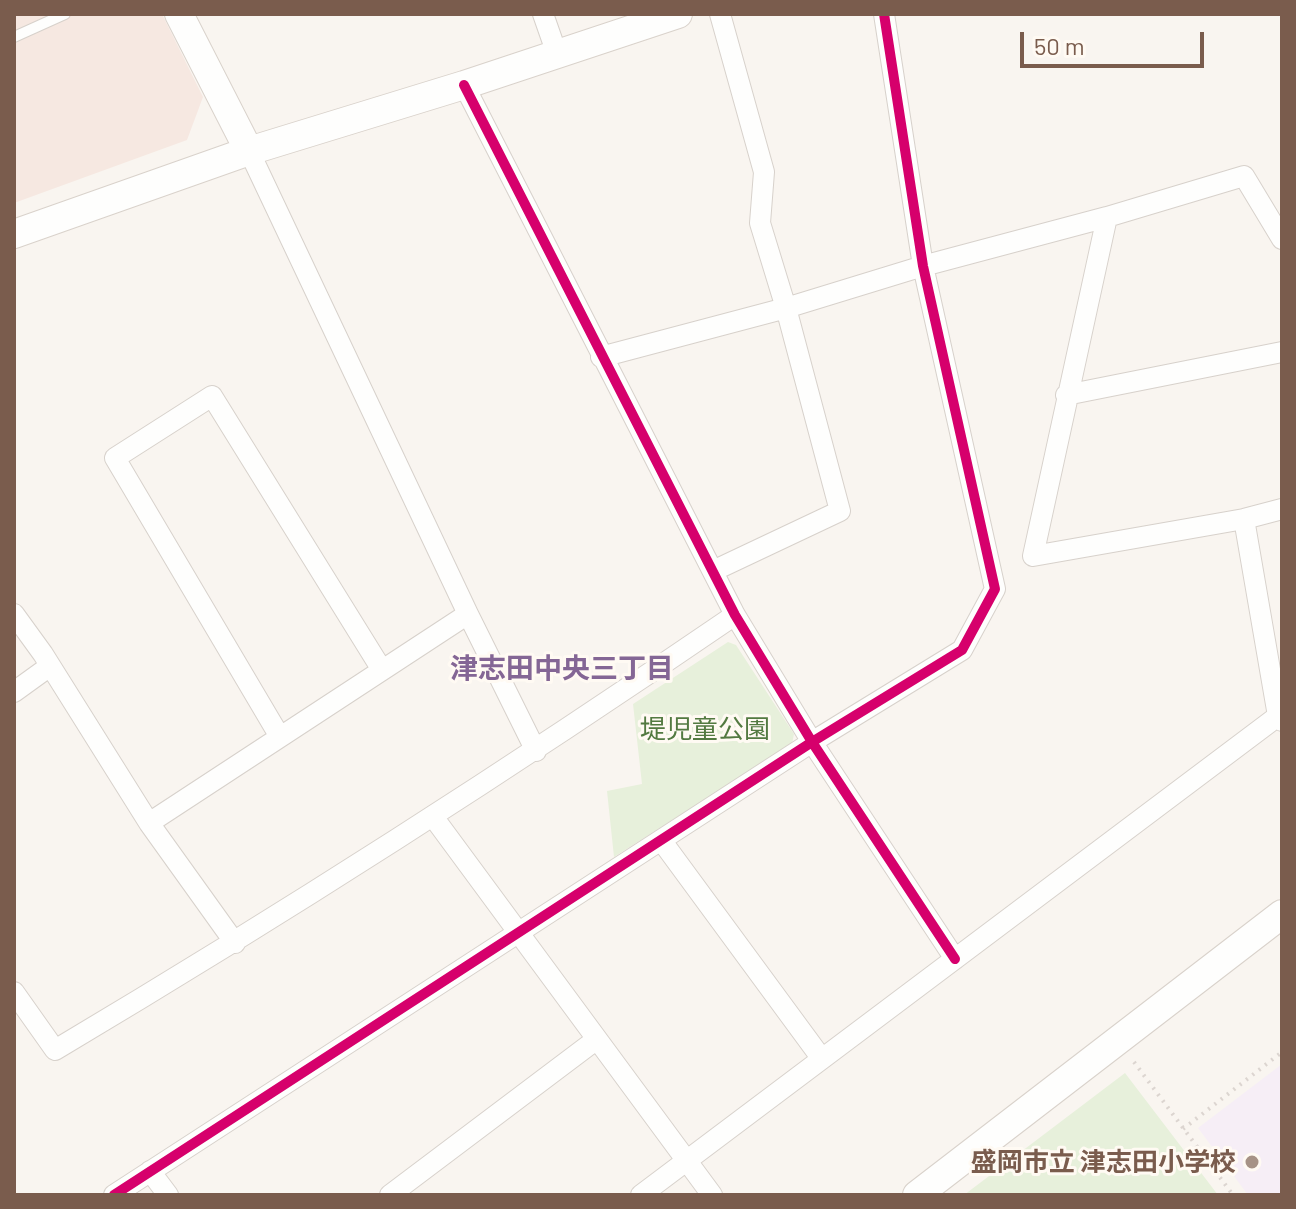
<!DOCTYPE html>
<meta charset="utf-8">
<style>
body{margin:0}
#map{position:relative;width:1296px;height:1209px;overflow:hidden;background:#f9f5f0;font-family:Barlow,sans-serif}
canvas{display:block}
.frame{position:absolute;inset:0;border:16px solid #7a5c4d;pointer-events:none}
.scale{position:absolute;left:1020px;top:32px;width:184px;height:36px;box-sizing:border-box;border:4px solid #7a5c4d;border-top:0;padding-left:10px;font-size:24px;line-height:28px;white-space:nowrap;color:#7a5c4d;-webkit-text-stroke:6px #fffaf3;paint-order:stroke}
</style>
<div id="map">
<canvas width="1296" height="1209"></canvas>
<div class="frame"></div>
<div class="scale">50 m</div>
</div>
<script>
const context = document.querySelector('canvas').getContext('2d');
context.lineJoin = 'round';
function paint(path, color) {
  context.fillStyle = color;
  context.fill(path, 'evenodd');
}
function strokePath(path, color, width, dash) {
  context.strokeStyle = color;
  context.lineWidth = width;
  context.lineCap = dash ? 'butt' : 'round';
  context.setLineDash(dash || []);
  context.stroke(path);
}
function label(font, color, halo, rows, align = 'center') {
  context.font = font + ' Barlow,"Noto Sans JP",sans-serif';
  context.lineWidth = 6;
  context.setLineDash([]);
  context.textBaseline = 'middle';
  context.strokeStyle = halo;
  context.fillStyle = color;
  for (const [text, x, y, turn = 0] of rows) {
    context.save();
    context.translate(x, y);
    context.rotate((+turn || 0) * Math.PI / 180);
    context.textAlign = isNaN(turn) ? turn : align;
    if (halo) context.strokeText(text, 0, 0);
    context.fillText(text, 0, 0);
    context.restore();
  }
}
const commercial = new Path2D(`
 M14,14h148l41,83 -16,43 -173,63z`);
const education = new Path2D(`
 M1282,1064v131h-34l-50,-67z`);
const green = new Path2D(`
 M728,642l8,3 58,89 -2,10 -178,113 -7,-66 35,-7 -9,-80z
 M1125,1073l93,122h-254z`);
const path = new Path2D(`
 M1134,1062l99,133
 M1183,1129l99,-77`);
const lane = new Path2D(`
 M14,37l51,-23`);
const street = new Path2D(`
 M543,14l14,40
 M464,85l271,530 77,127 143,217
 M249,151l219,463 68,137
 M1107,217l-74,339 211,-37 38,-10
 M601,357l185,-49 137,-42 184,-49 137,-41 38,63
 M1066,395l216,-43
 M1244,519l34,197 4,5
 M713,571l127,-60 -54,-203 -26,-85 4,-51 -44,-158
 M14,614l29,40 106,169 86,120
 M14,692l36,-26
 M280,737l-165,-279 97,-62 170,274
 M434,818l278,377
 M149,823l319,-209
 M661,840l161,219
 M14,992l41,58c232,-138 458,-283 680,-435
 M150,1171l18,24
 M114,1195l698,-453 150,-92 33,-61 -72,-323 -39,-252
 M390,1195l207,-156
 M641,1195l637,-479`);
const secondary = new Path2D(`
 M179,14l70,137
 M14,234l235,-83 215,-66 214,-71
 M917,1195l365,-281`);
const cycleway = new Path2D(`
 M464,85l271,530 77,127 143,217
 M114,1195l698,-453 150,-92 33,-61 -72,-323 -39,-252`);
const markers = [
 [1252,1162,8,"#a69286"]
];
const parkNames = [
 ["堤児童公園",705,729]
];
const poiNames = [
 ["盛岡市立 津志田小学校",1236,1162]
];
const neighbourhoodNames = [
 ["津志田中央三丁目",562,669]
];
paint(commercial, '#f6e8e1');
paint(education, '#f6eef6');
paint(green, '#e7f0db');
strokePath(lane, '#d7d1cb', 12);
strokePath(street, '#d7d1cb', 22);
strokePath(secondary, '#d9d2cb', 30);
strokePath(path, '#dcd5d0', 4, [2, 6]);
strokePath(lane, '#fefefd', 10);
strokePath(street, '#fefefd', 20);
strokePath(secondary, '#fefefd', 28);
strokePath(cycleway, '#d6006c', 10);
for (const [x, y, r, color] of markers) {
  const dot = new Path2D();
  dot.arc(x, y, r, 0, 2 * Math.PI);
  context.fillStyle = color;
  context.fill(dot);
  strokePath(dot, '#fffaf3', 3);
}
label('26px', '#537a41', '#fffaf3', parkNames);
label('bold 26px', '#7a5c4d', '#fffaf3', poiNames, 'right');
label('bold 28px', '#846695', '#fffaf3', neighbourhoodNames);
</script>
